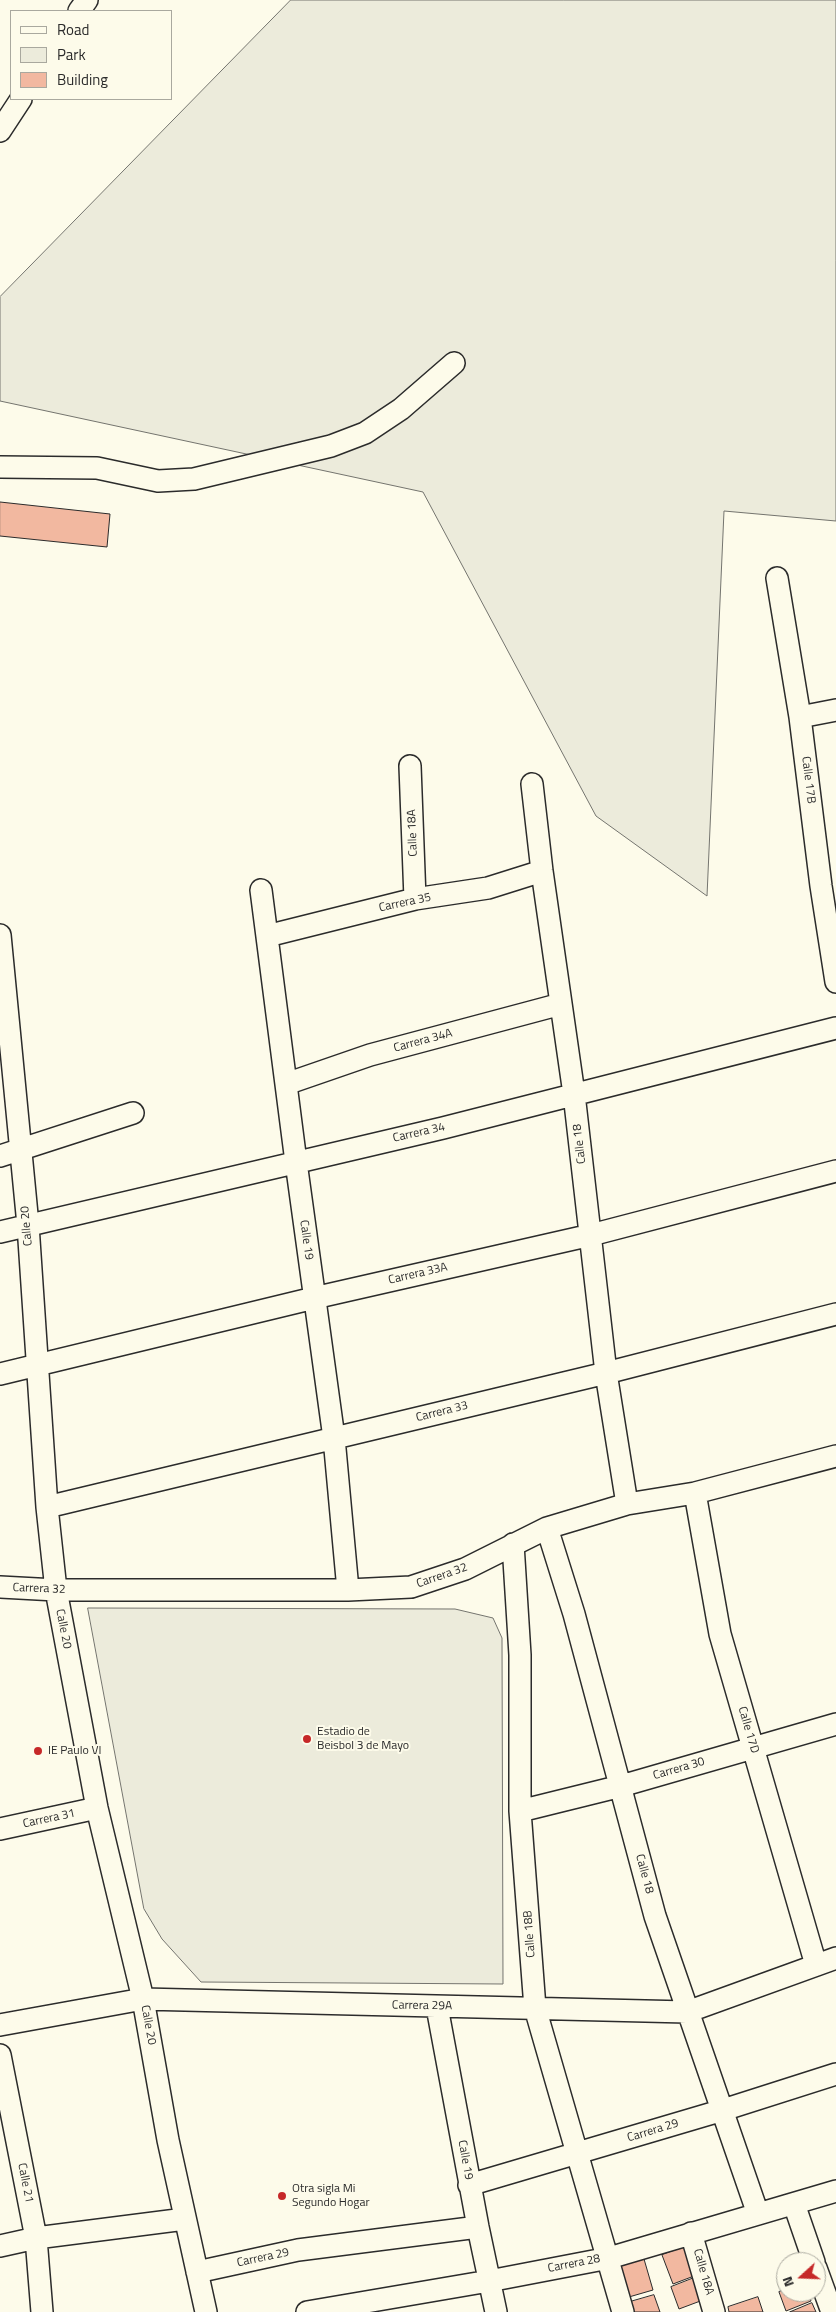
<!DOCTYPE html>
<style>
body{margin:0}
#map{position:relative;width:836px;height:2312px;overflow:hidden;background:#fdfbea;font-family:"Titillium Web",sans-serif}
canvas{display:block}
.legend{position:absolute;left:10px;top:10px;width:162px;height:90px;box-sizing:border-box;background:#fdfbea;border:1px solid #a9a89e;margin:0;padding:6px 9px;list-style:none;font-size:15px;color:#2b2b2b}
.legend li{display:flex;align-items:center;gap:10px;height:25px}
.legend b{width:25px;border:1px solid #a9a89e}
.north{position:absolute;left:776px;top:2252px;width:50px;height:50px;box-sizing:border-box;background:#fdfbea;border:1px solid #a9a89e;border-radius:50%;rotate:250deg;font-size:14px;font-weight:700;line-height:20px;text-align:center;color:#2b2b2b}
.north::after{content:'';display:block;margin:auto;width:18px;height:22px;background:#c62828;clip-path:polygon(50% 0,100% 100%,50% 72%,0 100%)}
</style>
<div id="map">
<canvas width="836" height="2312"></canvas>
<ul class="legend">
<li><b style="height:6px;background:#fdfbea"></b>Road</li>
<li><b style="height:14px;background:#ecebdb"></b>Park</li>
<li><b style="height:14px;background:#f2b8a0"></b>Building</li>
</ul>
<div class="north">N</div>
</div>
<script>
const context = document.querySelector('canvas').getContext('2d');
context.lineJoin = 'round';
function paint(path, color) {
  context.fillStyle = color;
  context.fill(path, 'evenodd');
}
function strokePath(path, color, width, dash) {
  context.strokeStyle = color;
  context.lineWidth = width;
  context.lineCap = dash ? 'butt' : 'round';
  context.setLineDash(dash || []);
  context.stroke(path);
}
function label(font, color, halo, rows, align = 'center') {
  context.font = font + ' "Titillium Web",sans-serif';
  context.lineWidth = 4;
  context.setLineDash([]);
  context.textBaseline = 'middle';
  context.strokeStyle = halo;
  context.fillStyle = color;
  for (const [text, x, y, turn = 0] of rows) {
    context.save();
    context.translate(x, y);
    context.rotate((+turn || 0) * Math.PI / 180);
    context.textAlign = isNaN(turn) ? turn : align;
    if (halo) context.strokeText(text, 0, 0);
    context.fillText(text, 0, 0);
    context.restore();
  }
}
const green = new Path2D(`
 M291,0h545v521l-112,-10 -17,385 -111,-80 -173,-324 -423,-91v-104z
 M88,1608l367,1 38,9 9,20 1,346 -302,-2 -39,-43 -18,-30z`);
const building = new Path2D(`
 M0,502l110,12 -3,33 -107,-11z
 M684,2247l10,29 -21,8 -11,-29z
 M644,2259l9,31 -31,9 -9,-31z
 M694,2278l9,22 -24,9 -8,-22z
 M786,2289v3h22l3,9 -25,10 -7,-19z
 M654,2295l6,17h-35l-2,-8z
 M758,2297l5,15h-34l-1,-5z
 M812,2303l4,9h-26z`);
const minor = new Path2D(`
 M79,11l8,-11
 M0,131l21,-32
 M0,467l97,1 61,13 36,-2 137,-33 34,-13 36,-24 53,-46
 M777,578l23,139 21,169 15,96
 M800,717l36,-7
 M410,766l5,133
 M532,784l10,87 32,223 32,279 21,131
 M261,890l35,272 38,276 14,152
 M0,935l28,290 19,282 9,83 41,218 46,191 25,141 38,172
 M267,936l148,-37 73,-11 54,-17
 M286,1084l84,-29 191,-51
 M0,1156l133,-43
 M0,1232l443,-104 393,-100
 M0,1374l314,-76 277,-63 245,-64
 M695,1493l25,141 96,331
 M47,1507l559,-134 230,-59
 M547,1528l27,86 81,302 103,298
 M513,1544l7,111v156l15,197 88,304
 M0,1587l56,3h292l63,-3 54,-18 82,-41 80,-24 68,-11 141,-37
 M520,1811l101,-25 215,-62
 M0,1829l97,-21
 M437,2007l41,220 18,85
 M0,2025l143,-26 544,13 149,-54
 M0,2055l36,183 6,74
 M469,2185l254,-75 113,-36
 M794,2204l20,58
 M691,2233l23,79
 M0,2246l36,-8 149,-19
 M816,2268l16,44
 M197,2272l101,-22 180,-23
 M307,2312l182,-31 120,-23 227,-67`);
const markers = [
 [307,1739,5,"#c62828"],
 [38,1751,5,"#c62828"],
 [282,2196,5,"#c62828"]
];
const streetNames = [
 ["Calle 17B",808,780,83],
 ["Calle 18A",413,833,-92],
 ["Carrera 35",405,903,-12],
 ["Carrera 34A",423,1041,-15],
 ["Carrera 34",419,1133,-13],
 ["Calle 18",580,1144,-97],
 ["Calle 20",27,1226,-95],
 ["Calle 19",306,1240,82],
 ["Carrera 33A",418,1274,-13],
 ["Carrera 33",442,1412,-14],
 ["Carrera 32",442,1576,-19],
 ["Carrera 32",39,1589,2],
 ["Calle 20",63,1629,79],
 ["Calle 17D",748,1730,74],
 ["Carrera 30",679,1769,-16],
 ["Carrera 31",49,1819,-12],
 ["Calle 18",644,1874,75],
 ["Calle 18B",530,1934,-94],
 ["Carrera 29A",422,2006,1],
 ["Calle 20",148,2025,80],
 ["Carrera 29",653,2131,-17],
 ["Calle 19",465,2160,80],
 ["Calle 21",25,2183,79],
 ["Carrera 29",263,2258,-12],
 ["Carrera 28",574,2264,-11],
 ["Calle 18A",703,2272,74]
];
const poiNames = [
 ["Estadio de",317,1732],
 ["Beisbol 3 de Mayo",317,1746],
 ["IE Paulo VI",48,1751],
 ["Otra sigla Mi",292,2189],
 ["Segundo Hogar",292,2203]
];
paint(green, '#ecebdb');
strokePath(green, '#74746e', 1);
paint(building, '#f2b8a0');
strokePath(building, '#2b2b2b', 1);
strokePath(minor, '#2b2b2b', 24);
strokePath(minor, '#fdfbea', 21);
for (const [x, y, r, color] of markers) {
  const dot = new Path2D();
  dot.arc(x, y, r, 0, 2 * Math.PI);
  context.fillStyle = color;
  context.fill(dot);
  strokePath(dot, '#fdfbea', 2);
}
label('12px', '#2b2b2b', '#fdfbea', streetNames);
label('12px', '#2b2b2b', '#fdfbea', poiNames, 'left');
</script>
